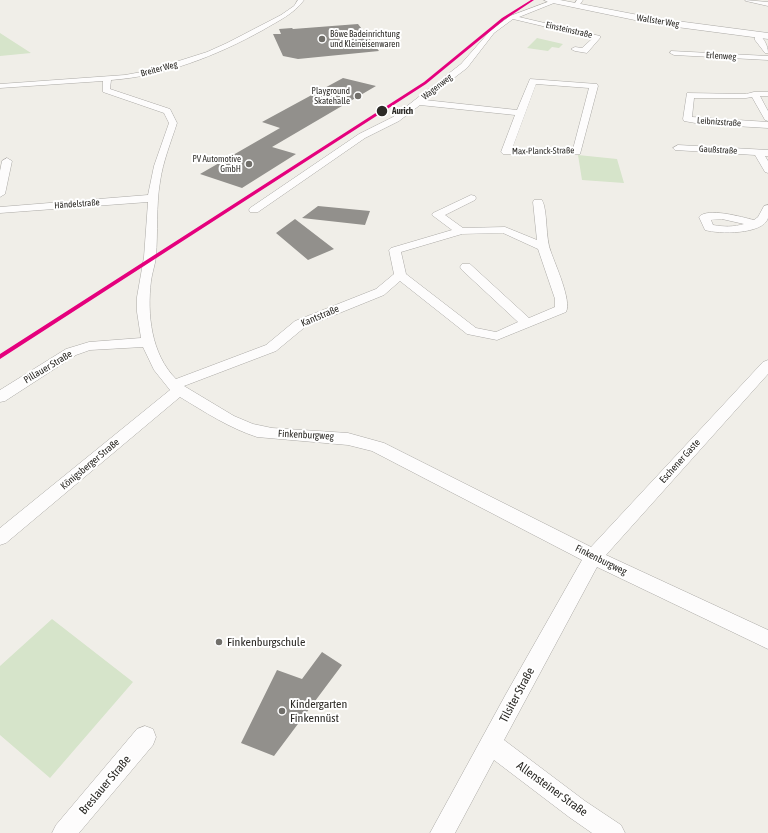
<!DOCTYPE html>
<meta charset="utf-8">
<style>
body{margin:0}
canvas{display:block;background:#f0eee8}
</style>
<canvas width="768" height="833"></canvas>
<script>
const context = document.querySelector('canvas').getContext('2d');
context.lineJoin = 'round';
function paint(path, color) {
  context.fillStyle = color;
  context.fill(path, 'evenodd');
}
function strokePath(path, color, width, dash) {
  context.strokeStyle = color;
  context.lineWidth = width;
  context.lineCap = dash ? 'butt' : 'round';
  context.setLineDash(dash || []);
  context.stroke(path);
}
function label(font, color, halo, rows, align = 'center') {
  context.font = font + ' "Asap Condensed",sans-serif';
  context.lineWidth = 4;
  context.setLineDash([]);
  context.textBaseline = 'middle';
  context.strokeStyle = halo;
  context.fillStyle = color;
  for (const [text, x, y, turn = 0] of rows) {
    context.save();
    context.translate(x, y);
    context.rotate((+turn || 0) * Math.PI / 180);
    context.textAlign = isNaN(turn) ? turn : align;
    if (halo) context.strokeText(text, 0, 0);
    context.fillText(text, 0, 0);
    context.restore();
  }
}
const green = new Path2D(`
 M0,33l31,20 -31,3z
 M537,38l26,6 -4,4 -7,-1 -4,4 -21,-3z
 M578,155l39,4 7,24 -42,-3z
 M52,619l81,63 -83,96 -50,-43v-69z`);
const building = new Path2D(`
 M358,24l21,27 -81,8 -15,-3 -10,-22h8l-2,-5 13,-1 1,1z
 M343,78l33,8 -104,61 24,7 -54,34 -42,-14 80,-46 -18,-6z
 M318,206l52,5 -5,14 -63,-7z
 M295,219l39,30 -26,11 -32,-27z
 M322,652l20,13 -68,91 -33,-13 36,-73 25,9z`);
const minor = new Path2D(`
 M298,0h6c-10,14 -26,21 -41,30 -47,26 -98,46 -152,50l-1,9 60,20 7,14c-6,19 -14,38 -17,59 -4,24 -2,50 -4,75 -1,8 -4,16 -5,24 -4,33 0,73 25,98l90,-34 29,-24 81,-32 18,-15 -5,-24 2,-2 61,-18 -20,-15 1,-2 38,-18 4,1 1,2 -1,2 -30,15 18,13 42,-1 32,13 -4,-38 1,-2h8c6,11 3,38 9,52 4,12 21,49 15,60l-69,28 -30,-6 -67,-53 -16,14 -79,32 -29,24 -92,35 50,30 19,8 19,4 76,5 36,10 207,104 172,-185 5,-2v14l-162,181 162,75v19l-171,-82 -93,173 81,61 36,24 4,8h-33l-23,-16 -75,-57 -39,73h-25l76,-139 76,-134 -210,-109 -24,-6 -91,-8c-28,-9 -52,-25 -77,-40l-174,146 -6,2v-17l170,-138 -16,-20 -11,-23 -53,3 -14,5 -71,46 -5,1v-12l66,-41 23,-7 52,-4 -4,-26v-15l7,-40 4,-55 -148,11v-6l148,-12 6,-29 15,-43 -5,-10 -61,-21v-11l-103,7v-4l125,-9 22,-4 60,-19 20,-9 54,-28 13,-9zM503,233l35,16 17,50v8l-26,11 -59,-54h-8l-2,3 2,3 56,52 -22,10 -20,-4 -70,-54 -5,-22 61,-18z
 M553,0l6,1 -40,16 81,19v2l-13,15 -12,-2 -4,-2 4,-2 7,1 11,-10 -80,-19 -19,14 -27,35 -42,32 92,10 13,-31 67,5 1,2 -18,68h-77l-2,-2 14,-37 -95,-10 -21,16 -34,17 -107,74h-8l-1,-2 1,-2 109,-74 34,-17 68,-53 29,-33 20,-15zM536,84l53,4 -16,61h-61z
 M577,0h6l-5,7h-4l-1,-1z
 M745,0l23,2v4l-22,-5z
 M758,33l2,1c4,6 8,11 8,19h-3l-10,-13v-5z
 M671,51l97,5v4l-94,-5 -4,-2z
 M754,92h14v4h-8l8,15v10l-3,-1 -13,-23 -6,1h-52l-2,19 76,5v6l-67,-4 -17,-3 -1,-2 4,-26 59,1z
 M678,145l90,5v6h-3l3,5v12l-3,-1 -10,-17 -80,-5 -2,-2z
 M7,158l5,3 -7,33 -5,3v-26l2,-10z
 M768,205c0,4 0,9 0,13 -5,17 -50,16 -63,12l-6,-13c8,-10 43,0 55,3l4,-3 6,-11zM722,219l22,5c-10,3 -20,3 -31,1l-2,-5z
 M145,726l8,3 3,8 -3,8 -74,88h-27l4,-8 81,-96z`);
const tertiary = new Path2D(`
 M544,0h16l94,18 114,15v6l-114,-15 -106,-22z`);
const rail1 = new Path2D(`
 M531,0h3l-30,20 -78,64 -426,275v-5l424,-272 78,-64z`);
const markers = [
 [322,39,4,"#716f6a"],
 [358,96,4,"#716f6a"],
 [382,111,6,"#2c2a26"],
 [249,164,4,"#716f6a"],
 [219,642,4,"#716f6a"],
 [282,711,4,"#716f6a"]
];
const farStreetnames = [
 ["Wallster Weg",658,21,9],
 ["Einsteinstraße",569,30,13],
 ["Erlenweg",721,56,3],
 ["Breiter Weg",159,69,-15],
 ["Wagenweg",437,87,-38],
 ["Leibnizstraße",719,122,4],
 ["Gaußstraße",718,150,3],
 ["Max-Planck-Straße",543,151,-1],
 ["Händelstraße",77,204,-4]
];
const farPoinames = [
 ["Böwe Badeinrichtung",330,34,"left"],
 ["und Kleineisenwaren",330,44,"left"],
 ["Playground",350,91],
 ["Skatehalle",350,101],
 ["PV Automotive",241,159],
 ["GmbH",241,169]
];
const farStopnames = [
 ["Aurich",392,111]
];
const streetNames = [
 ["Kantstraße",320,316,-23],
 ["Pillauer Straße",48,367,-31],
 ["Finkenburgweg",306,435,3],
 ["Eschener Gaste",680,461,-48],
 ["Königsberger Straße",90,464,-40],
 ["Finkenburgweg",601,560,26]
];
const nearPoinames = [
 ["Finkenburgschule",227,642],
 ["Kindergarten",290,704],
 ["Finkennüst",290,718]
];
const nearStreetnames = [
 ["Tilsiter Straße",517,695,-62],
 ["Breslauer Straße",105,785,-50],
 ["Allensteiner Straße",552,789,36]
];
paint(green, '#d6e4ca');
paint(building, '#92908c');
strokePath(minor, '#aba9a5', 1);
strokePath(tertiary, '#aba9a5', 1);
paint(minor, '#fdfcfc');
paint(tertiary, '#fdfcfc');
paint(rail1, '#e5007d');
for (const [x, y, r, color] of markers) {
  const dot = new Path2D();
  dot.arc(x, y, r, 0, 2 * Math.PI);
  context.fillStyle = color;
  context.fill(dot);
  strokePath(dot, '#fff', 1.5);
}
label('9px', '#2c2a26', '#fff', farStreetnames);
label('9px', '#2c2a26', '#fff', farPoinames, 'right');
label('bold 9px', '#2c2a26', '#fff', farStopnames, 'left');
label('10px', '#2c2a26', '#fff', streetNames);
label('12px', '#2c2a26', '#fff', nearPoinames, 'left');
label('12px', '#2c2a26', '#fff', nearStreetnames);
</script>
